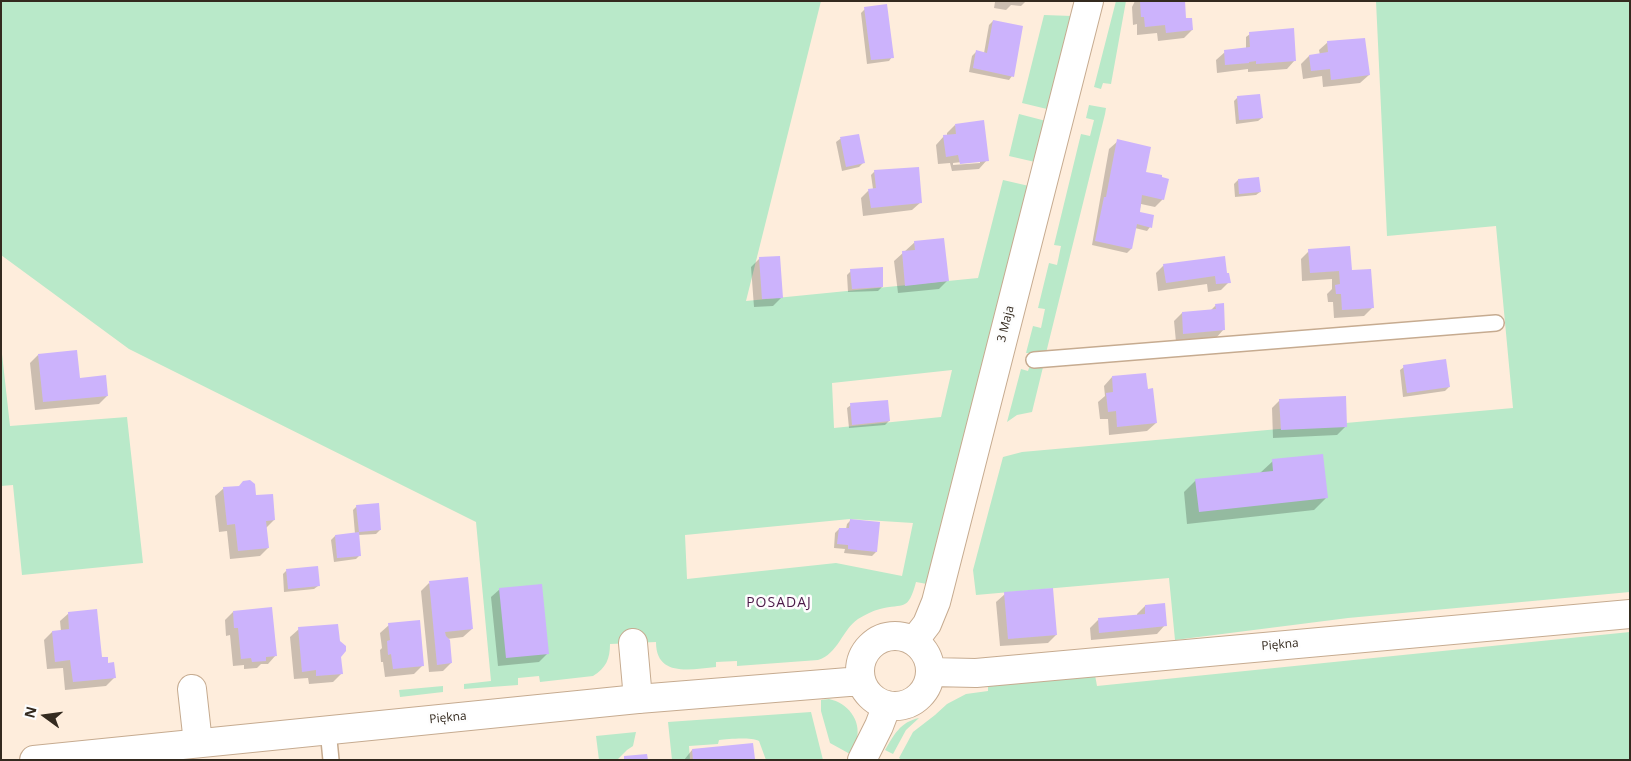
<!DOCTYPE html>
<meta charset="utf-8">
<style>
body{margin:0}
#map{position:relative;width:1631px;height:761px;overflow:hidden;background:#feeddc;font-family:"Open Sans",sans-serif}
canvas{display:block}
.frame{position:absolute;inset:0;border:2px solid #342a1f;pointer-events:none}
.north{position:absolute;left:20px;top:691px;width:50px;height:50px;-webkit-text-stroke:4px #fdfdfd;paint-order:stroke;rotate:284deg;font-size:14px;font-weight:700;line-height:20px;text-align:center;color:#342a1f}
.north::after{content:'';display:block;margin:auto;width:18px;height:22px;background:#342a1f;clip-path:polygon(50% 0,100% 100%,50% 72%,0 100%)}
</style>
<div id="map">
<canvas width="1631" height="761"></canvas>
<div class="frame"></div>
<div class="north">N</div>
</div>
<script>
const context = document.querySelector('canvas').getContext('2d');
context.lineJoin = 'round';
function paint(path, color) {
  context.fillStyle = color;
  context.fill(path, 'evenodd');
}
function strokePath(path, color, width, dash) {
  context.strokeStyle = color;
  context.lineWidth = width;
  context.lineCap = dash ? 'butt' : 'round';
  context.setLineDash(dash || []);
  context.stroke(path);
}
function label(font, color, halo, rows, align = 'center') {
  context.font = font + ' "Open Sans",sans-serif';
  context.lineWidth = 5;
  context.setLineDash([]);
  context.textBaseline = 'middle';
  context.strokeStyle = halo;
  context.fillStyle = color;
  for (const [text, x, y, turn = 0] of rows) {
    context.save();
    context.translate(x, y);
    context.rotate((+turn || 0) * Math.PI / 180);
    context.textAlign = isNaN(turn) ? turn : align;
    if (halo) context.strokeText(text, 0, 0);
    context.fillText(text, 0, 0);
    context.restore();
  }
}
const green = new Path2D(`
 M1,1h820l-75,300 232,-23 25,-98 26,6 -102,398 -11,-2c-8,30 -12,21 -36,27 -8,2 -15,6 -22,10 -16,11 -20,35 -40,41l-81,6v-5l-21,1v5c-24,2 -60,11 -60,-25l-46,2c0,15 -4,24 -17,32l-53,6 -1,-6 -21,2v7l-54,4v-5l27,-3 -15,-159 -347,-173 -128,-94zM952,370l-11,47 -107,11 -2,-45zM850,519l63,4 -11,53 -66,-13 -149,16 -2,-44z
 M1116,1h10l-15,83 -8,-1 -2,6 -7,-2z
 M1376,1h254v591l-282,26 -173,22 -6,-62 -193,17 -3,-25 30,-113 19,-5 491,-44 -17,-182 -109,10z
 M1044,15l28,1 -25,93 -25,-6z
 M1089,105l17,3 -1,6 -59,239h-20l7,-27 8,2 4,-19 -7,-1 11,-45 8,2 4,-19 -7,-1 27,-111 9,2 4,-16 -8,-2z
 M1019,114l27,7 -11,41 -26,-6z
 M1,345l9,81 117,-9 16,146 -121,12 -9,-90 -12,1z
 M1044,363l-12,49 -15,3 -10,7 14,-53 7,2 2,-6z
 M1630,632v128h-728l-3,-2 14,-26 22,-17 12,-11 19,-10 22,-3v-7l107,-9 2,11z
 M443,686v6l-43,5 -1,-7z
 M829,699c19,4 32,21 28,40 -2,5 -5,10 -7,15l-20,-11 -9,-32v-11z
 M811,712l12,48h-57l-7,-19c-9,-4 -30,-2 -40,-1l-1,4 -29,2 1,14h-18l-4,-38z
 M919,718l-13,12 -13,24 -8,-4c9,-15 15,-28 34,-32z
 M636,732l-3,14 -6,4 -9,9 -19,1 -3,-24z`);
const shadow = new Path2D(`
 M989,1h37l-5,5 -10,-1 -5,5 -12,-2 1,-6z
 M1135,1h49l1,19 7,10 -8,8 -26,3 -1,-8 -20,2v-11l-4,1 -1,-18z
 M865,9l27,48 -3,4 -22,3 -6,-51z
 M993,21l19,55 -3,4 -40,-8 3,-16 4,-4 8,1 5,-28z
 M1250,34l45,26 -8,9 -39,3v-3l-31,4 -1,-13 9,-8 21,-3v-12z
 M1328,42l41,33 -9,8 -37,4 -1,-11 -19,3 -2,-15 8,-8 11,-1 -1,-5z
 M1238,97l24,21 -4,3 -22,3 -2,-23z
 M955,125l32,35 -8,9 -27,2 -2,-8 -12,1 -2,-19 8,-9h3v-3zM980,160v3l-27,2v-2z
 M858,135l5,28 -4,4 -17,4 -6,-29 4,-3z
 M1118,141l27,32 18,26 -8,8 -14,-3 -2,9 11,14 -3,4 -12,-3 -4,21 -4,4 -35,-8 17,-96z
 M875,171l46,31 -9,8 -49,6 -2,-18 8,-8 4,-1 -2,-14z
 M1238,180l22,12 -4,3 -21,2 -1,-13z
 M915,242l32,39 -8,8 -41,4 -4,-32z
 M1309,251l42,21 22,35 -9,9 -30,2 -1,-16h-5l-1,-8 5,-5v-10l-30,2 -1,-22z
 M760,258l21,40 -8,8 -19,1 -3,-40z
 M1164,265l62,10 3,7 -8,8 -13,2 -1,-8 -49,7 -2,-18z
 M851,271l31,16 -4,4 -30,1 -1,-17z
 M1216,305l8,24 -8,9 -40,4 -2,-21 8,-8 28,-2z
 M38,355l41,24 28,17 -8,8 -64,6 -5,-47z
 M1404,367l45,20 -4,4 -42,6 -3,-27z
 M1112,377l35,13 9,33 -9,8 -38,4 -1,-16h-8l-2,-17 7,-6 -1,-10z
 M1280,400l66,26 -9,9 -64,3 -1,-30z
 M851,405l38,16 -4,4 -36,3 -2,-20z
 M1273,461l53,37 -12,12 -127,14 -3,-32 12,-12 64,-7z
 M224,488l31,9 19,23 -8,8 2,20 -8,8 -30,3 -3,-28 -8,1 -4,-36z
 M357,506l23,24 -4,4 -18,1 2,20 -4,4 -22,3 -3,-22 4,-4 20,-2 -2,-24z
 M851,520l25,32 -4,4 -28,-3 1,-4 -11,-1 1,-15 4,-4h7l1,-5z
 M287,570l31,16 -4,3 -30,3 -1,-18z
 M429,583l43,46 -9,8 -16,2 4,24 -8,8 -14,1 -8,-81z
 M500,589l47,65 -8,8 -41,4 -7,-69z
 M1005,594l51,41 -8,8 -48,3 -4,-44z
 M1145,606l20,19 -8,9 -66,6 -1,-12 8,-8 39,-4v-2z
 M233,612l43,43 -8,9h-7l-4,4 -13,1v-4l-11,1 -3,-31 -4,1 -1,-16z
 M69,613l31,46 7,5 7,14 -8,8 -41,4 -2,-22 -16,1 -3,-29 8,-8 9,-1 -1,-10z
 M389,625l33,41 -8,8 -29,3 -2,-15h-2l-1,-12 2,-2 -2,-15z
 M299,629l41,27 2,17 -9,9 -24,2 -1,-6 -14,1 -4,-42z
 M752,744l1,16h-69l8,-10z`);
const building = new Path2D(`
 M1140,1h45l1,17h6l1,12 -27,3 -1,-8 -20,2 -1,-10h-3z
 M887,4l7,54 -23,2 -7,-53z
 M993,20l30,6 -9,51 -41,-9 3,-18 11,3z
 M1294,28l2,33 -40,3v-3l-7,1v1l-24,2 -1,-15 26,-3 -1,-15z
 M1365,38l5,37 -39,5 -1,-11 -19,2 -2,-16 19,-3 -1,-11z
 M1260,94l3,24 -24,2 -2,-24z
 M984,120l5,41 -29,3 -2,-9 -12,2 -3,-22 13,-1 -1,-10z
 M859,134l6,29 -19,4 -6,-30z
 M1117,139l34,8 -5,25 16,3v2l7,2 -5,21 -22,-5 -2,17 14,3 -2,13 -15,-4 -5,25 -37,-8 9,-44h2z
 M919,167l3,36 -51,5 -3,-19 8,-1 -2,-18z
 M1259,177l2,15 -22,2 -1,-15z
 M944,238l5,43 -44,5 -3,-35 13,-1 -1,-9z
 M1350,246l2,24 19,-1 3,39 -32,2 -1,-16h-5l-1,-9 5,-1 -1,-13 -29,2 -2,-24z
 M780,256l3,42 -21,1 -3,-42z
 M1225,256l2,17h2l2,10 -15,1 -1,-8 -49,7 -3,-19z
 M883,267v20l-31,2 -2,-20z
 M1224,303l1,27 -42,4 -1,-22 34,-3 -1,-5z
 M77,350l3,28 26,-3 2,21 -65,6 -5,-48z
 M1446,359l4,28 -43,6 -4,-28z
 M1146,373l2,16 5,-1 4,35 -40,4 -1,-16 -8,1 -2,-19 7,-1 -1,-16z
 M1346,396l1,31 -66,3 -2,-31z
 M888,400l2,21 -38,4 -2,-22z
 M1323,454l5,44 -129,14 -4,-33 78,-8 -1,-12z
 M250,480l5,4 1,11 17,-1 2,26 -9,1 3,27 -31,3 -3,-27 -8,1 -4,-38 16,-1 4,-5z
 M379,503l2,27 -22,2 -3,-27z
 M850,519l30,3 -3,30 -29,-3v-4l-11,-1 2,-16h10z
 M359,532l2,24 -24,2 -2,-23z
 M318,566l2,20 -32,3 -2,-20z
 M468,577l5,52 -28,3 1,4 4,4 2,23 -15,2 -8,-84z
 M542,584l7,70 -43,4 -7,-70z
 M1053,588l4,47 -49,4 -4,-47z
 M1165,603l2,23 -68,7 -1,-15 47,-4v-9z
 M272,607l5,49 -11,1v4l-14,1 -1,-4 -10,1 -3,-31h-4l-1,-17z
 M97,609l5,48h6v6l6,-1 2,16 -43,4 -3,-22 -15,2 -3,-31 17,-2 -1,-17z
 M420,620l4,46 -31,3 -2,-15 -3,1 -1,-14 3,-1 -2,-17z
 M338,624l2,17 6,5v5l-5,6 2,17 -27,2v-6l-14,2 -4,-45z
 M753,743l2,16 -62,1 -1,-11z
 M647,754l1,6h-24v-4z`);
const service = new Path2D(`
 M1034,360l462,-37
 M328,730l3,30`);
const minor = new Path2D(`
 M914,641l13,-17 9,-22 153,-601
 M633,643l5,56
 M192,689l6,54`);
const tertiary = new Path2D(`
 M860 671a35 35 0 1 1 70 0a35 35 0 1 1-70 0Z
 M931,672l45,1 654,-59
 M34,760l604,-61 223,-18
 M862,760l17,-34 8,-21`);
const streetNames = [
 ["3 Maja",1006,324,-76],
 ["Piękna",1280,645,-5],
 ["Piękna",448,718,-6]
];
const neighbourhoodNames = [
 ["POSADAJ",779,603]
];
paint(green, '#b9e9c9');
paint(shadow, '#0003');
paint(building, '#ccb3fc');
strokePath(service, '#c6ab90', 18);
strokePath(minor, '#c6ab90', 30);
strokePath(tertiary, '#c6ab90', 30);
strokePath(service, '#fff', 15);
strokePath(minor, '#fff', 28);
strokePath(tertiary, '#fff', 28);
label('12px', '#342a1f', '#fdfdfd', streetNames);
context.letterSpacing = '1px';
label('14px', '#4b1a49', '#fdfdfd', neighbourhoodNames);
context.letterSpacing = '0px';
</script>
